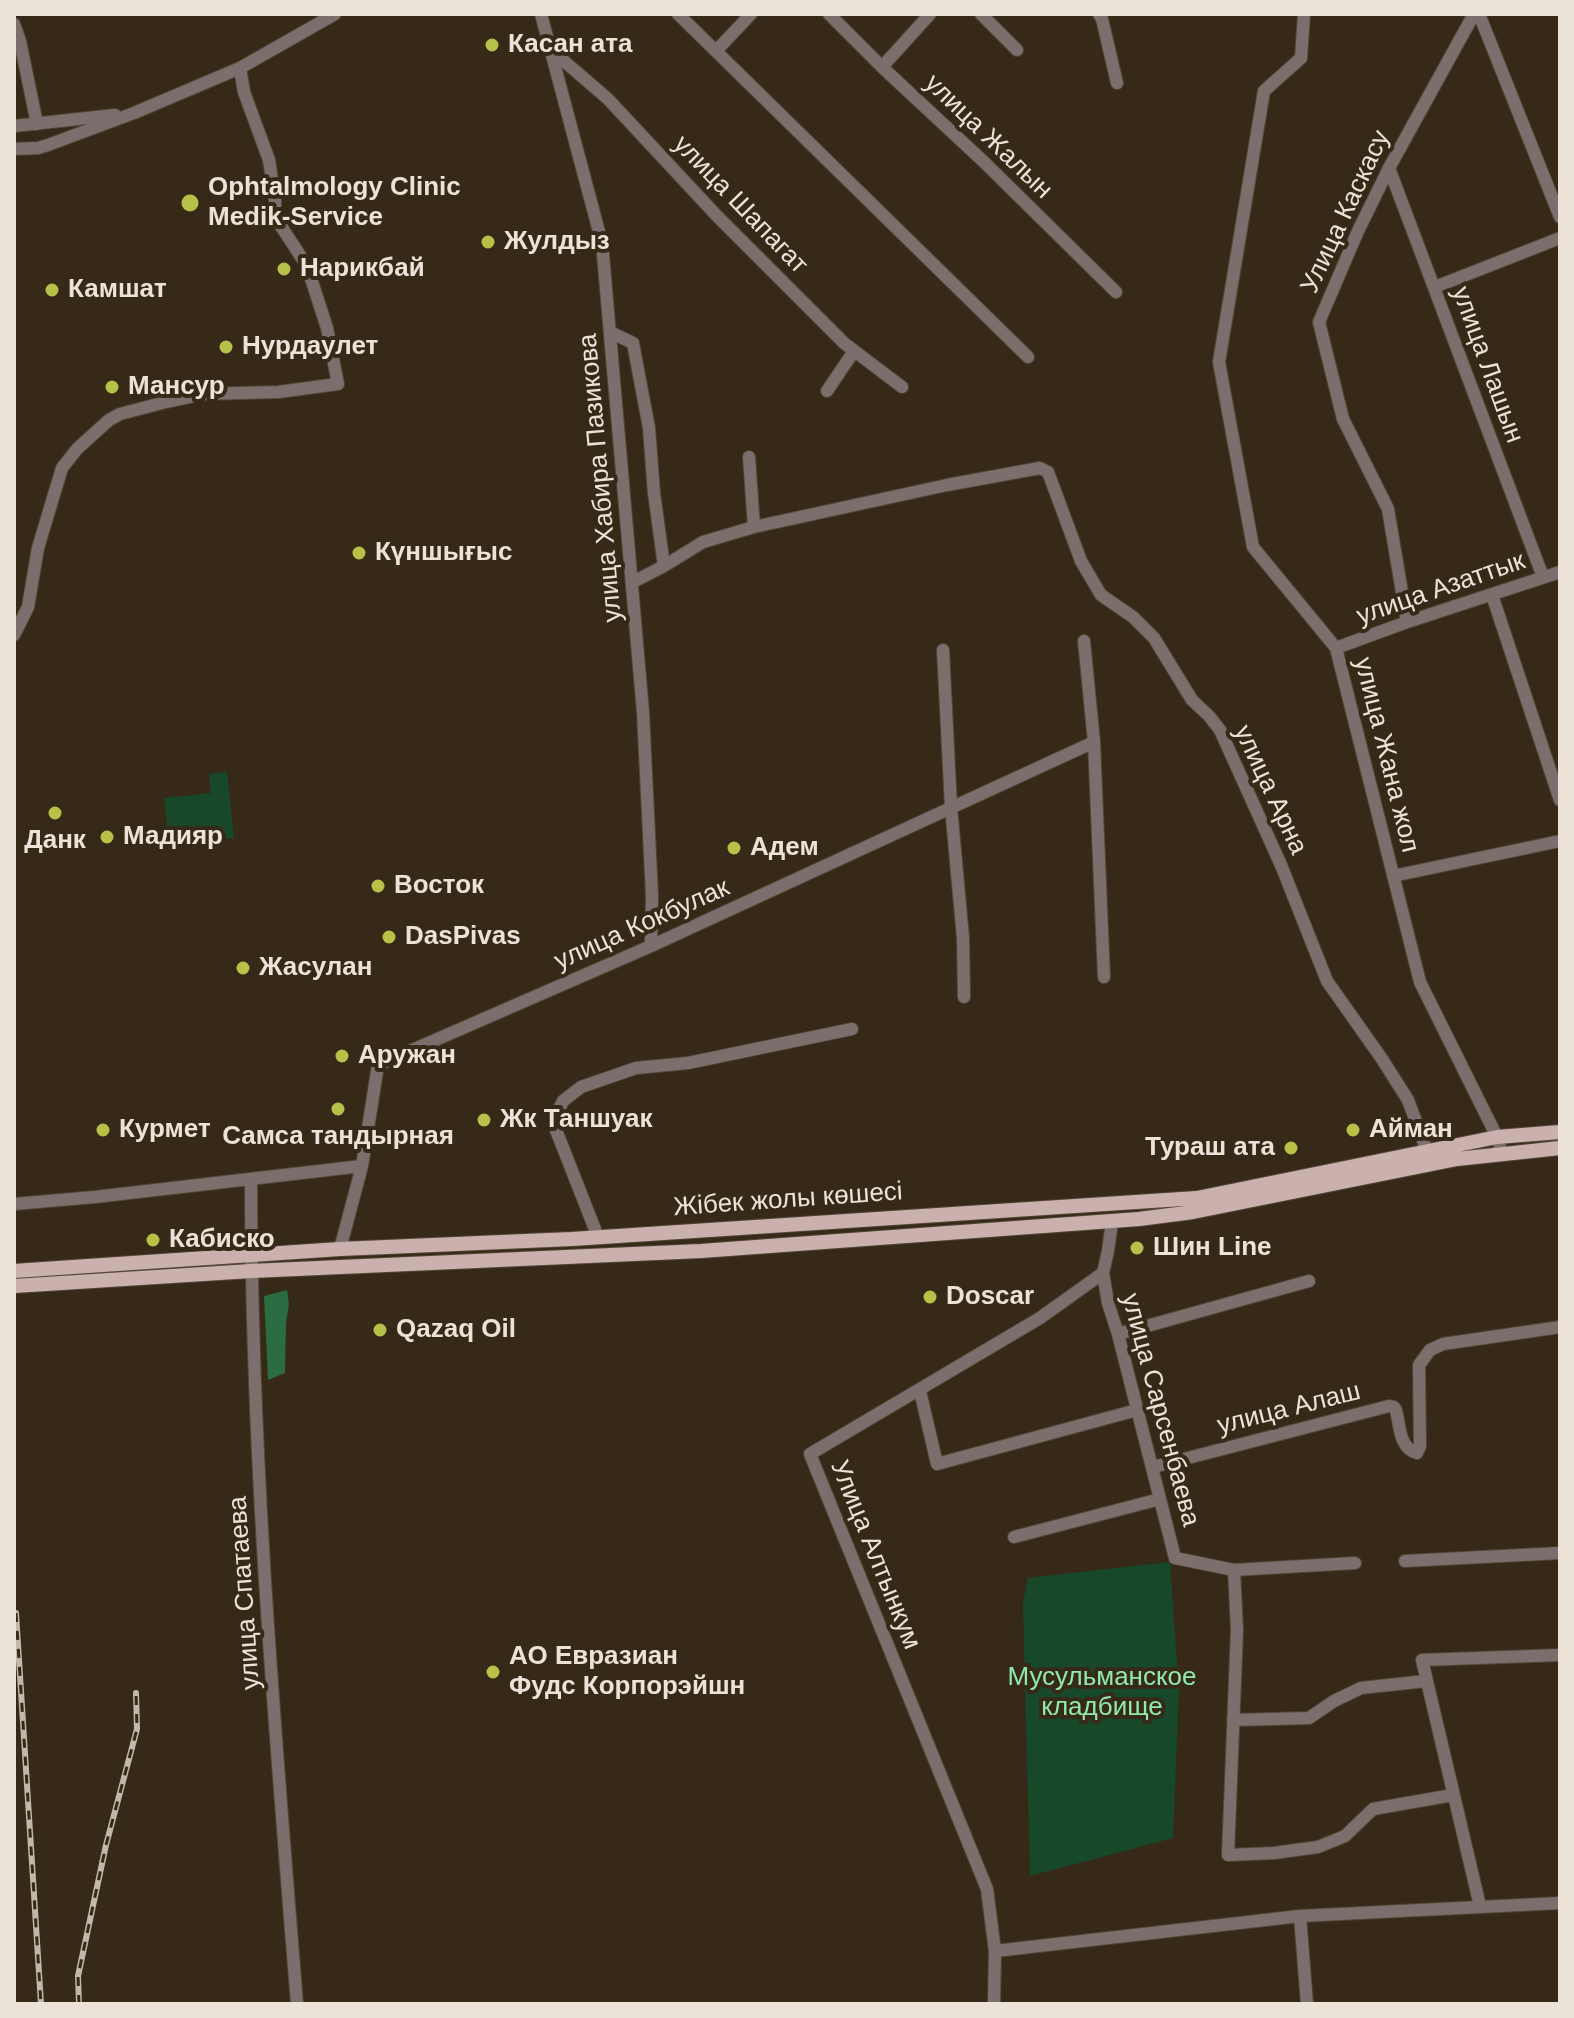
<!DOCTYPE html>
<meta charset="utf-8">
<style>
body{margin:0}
#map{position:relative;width:1574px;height:2018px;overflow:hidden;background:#362918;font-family:Arial,sans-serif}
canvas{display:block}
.frame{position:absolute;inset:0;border:16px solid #ebe3d8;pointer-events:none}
</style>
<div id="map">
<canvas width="1574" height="2018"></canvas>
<div class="frame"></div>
</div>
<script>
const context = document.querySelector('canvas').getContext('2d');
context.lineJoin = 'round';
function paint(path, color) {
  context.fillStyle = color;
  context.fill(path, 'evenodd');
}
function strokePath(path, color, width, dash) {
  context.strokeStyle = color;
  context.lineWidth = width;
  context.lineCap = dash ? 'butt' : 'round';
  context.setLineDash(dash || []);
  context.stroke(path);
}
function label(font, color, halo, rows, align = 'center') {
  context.font = font + ' Arial,sans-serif';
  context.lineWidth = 8;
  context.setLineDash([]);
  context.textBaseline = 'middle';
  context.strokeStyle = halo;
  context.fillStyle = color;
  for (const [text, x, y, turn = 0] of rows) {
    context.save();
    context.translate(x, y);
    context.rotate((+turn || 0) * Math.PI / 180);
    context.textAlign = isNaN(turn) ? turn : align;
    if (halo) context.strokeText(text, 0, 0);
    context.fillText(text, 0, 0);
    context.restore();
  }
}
const green = new Path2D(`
 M227,772l7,66 -65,7 -5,-47 47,-5 -2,-19z
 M1170,1562l9,130 -6,146 -143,38 -7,-273 5,-25z`);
const forest = new Path2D(`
 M287,1290l2,14 -3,19 -1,50 -17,7 -4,-84z`);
const minor = new Path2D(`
 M541,14l61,229 41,469 9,184 -1,50
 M678,14l350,343
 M829,14l53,53 102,95 132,130
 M981,14l36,36
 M1099,14l3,5 15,64
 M1304,14l-3,44 -37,33 -45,271 34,185 83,101 84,334 77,155 5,17
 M1479,14l81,203
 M14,24l6,17 17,83
 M550,49l58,50 109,117 127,127 58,44
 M716,51l35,-37
 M882,67l48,-53
 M14,126l101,-11
 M14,149l24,-1 10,-3 86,-32 106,-45 95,-54
 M1389,168l154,409
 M1435,287l125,-49
 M610,332l23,11 16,85 5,65 10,73
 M827,391l27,-40
 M749,457l5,70
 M633,582l31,-16 39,-24 51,-15 193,-42 93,-17 8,4 33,89 20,34 32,22 21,21 38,62 17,16 11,14 61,135 46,116 55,78 26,41 19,51
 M1492,595l68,205
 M1407,622l-19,-113 -45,-90 -24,-97 39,-91 31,-63 85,-154
 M14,635l14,-28 10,-59 24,-80 15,-19 32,-29 11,-6 42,-11 42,-9 74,-2 60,-8 -11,-56 -20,-62 -32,-49v-17l-6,-40 -25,-68 -4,-24
 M1084,641l10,101 10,235
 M1336,648l71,-26 153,-50
 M943,650l8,157 12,131 1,59
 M1393,876l167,-35
 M251,1179c0,276 24,551 46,825
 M14,1204l81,-7 267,-31
 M598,1237l-42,-107v-15l7,-14 18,-14 55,-19 52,-5 164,-34
 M340,1249l22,-83 16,-101 273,-119 443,-204
 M1103,1273l5,30 10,31 57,224 59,12 121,-7
 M1118,1334l191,-53
 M920,1391l17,73 200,-54
 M1153,1467l236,-61 5,1 2,3c4,16 3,38 21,43l3,-7 -1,-81 11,-15 13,-6 117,-17
 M1014,1537l146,-38
 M1405,1561l155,-8
 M1234,1570l3,60 -9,225 46,-2 44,-6 27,-11 28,-27 80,-14
 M1233,1720l76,-2 25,-17 27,-13 65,-7
 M1480,1906l-58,-246 138,-5
 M1300,1916l7,88
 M995,1951l305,-35 260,-13
 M994,2004l1,-53 -8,-62 -177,-435 230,-136 63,-45 5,-22 4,-30`);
const major = new Path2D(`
 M14,1271l326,-22 232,-10 625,-41 300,-61 63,-5
 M14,1286l237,-15 450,-20 438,-32 54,-7 264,-53 103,-11`);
const rail = new Path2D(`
 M16,1613l25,391
 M79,2004l-1,-28 28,-131 31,-116 -1,-36`);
const markers = [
 [492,45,8,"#b7c147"],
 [190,203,10,"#b7c147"],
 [488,242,8,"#b7c147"],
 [284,269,8,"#b7c147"],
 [52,290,8,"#b7c147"],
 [226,347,8,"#b7c147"],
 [112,387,8,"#b7c147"],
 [359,553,8,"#b7c147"],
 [55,813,8,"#b7c147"],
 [107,837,8,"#b7c147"],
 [734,848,8,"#b7c147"],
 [378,886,8,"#b7c147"],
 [389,937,8,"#b7c147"],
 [243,968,8,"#b7c147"],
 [342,1056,8,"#b7c147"],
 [338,1109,8,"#b7c147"],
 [484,1120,8,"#b7c147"],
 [103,1130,8,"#b7c147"],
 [1353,1130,8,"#b7c147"],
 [1291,1148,8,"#b7c147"],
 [153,1240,8,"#b7c147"],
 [1137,1248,8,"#b7c147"],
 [930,1297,8,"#b7c147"],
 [380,1330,8,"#b7c147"],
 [493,1672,8,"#b7c147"]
];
const poiNames = [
 ["Касан ата",508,45],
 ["Ophtalmology Clinic",208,188],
 ["Medik-Service",208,218],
 ["Жулдыз",504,242],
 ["Нарикбай",300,269],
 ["Камшат",68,290],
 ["Нурдаулет",242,347],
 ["Мансур",128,387],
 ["Күншығыс",375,553],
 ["Мадияр",123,837],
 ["Данк",55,841,"center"],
 ["Адем",750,848],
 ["Восток",394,886],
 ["DasPivas",405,937],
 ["Жасулан",259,968],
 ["Аружан",358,1056],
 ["Жк Таншуак",500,1120],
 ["Курмет",119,1130],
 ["Айман",1369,1130],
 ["Самса тандырная",338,1137,"center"],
 ["Тураш ата",1275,1148,"right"],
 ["Кабиско",169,1240],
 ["Шин Line",1153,1248],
 ["Doscar",946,1297],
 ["Qazaq Oil",396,1330],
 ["АО Евразиан",509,1657],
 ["Фудс Корпорэйшн",509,1687]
];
const streetNames = [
 ["улица Жалын",988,137,44],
 ["улица Шапагат",740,205,46],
 ["Улица Каскасу",1346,212,-65],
 ["улица Лашын",1487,365,70],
 ["улица Хабира Пазикова",601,478,-95],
 ["улица Азаттык",1441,589,-19],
 ["улица Жана жол",1386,755,76],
 ["улица Арна",1270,790,65],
 ["улица Кокбулак",642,925,-24],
 ["Жібек жолы көшесі",788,1200,-4],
 ["улица Алаш",1289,1409,-14],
 ["улица Сарсенбаева",1160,1410,75],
 ["Улица Алтынкум",875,1555,68],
 ["улица Спатаева",245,1593,-94]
];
const parkNames = [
 ["Мусульманское",1102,1678],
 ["кладбище",1102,1708]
];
paint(green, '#17482a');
paint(forest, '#2b6c43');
strokePath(minor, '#534737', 14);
strokePath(major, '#534737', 16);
strokePath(minor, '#7b6e6d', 12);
strokePath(major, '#cab1ae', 14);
strokePath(rail, '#c1b7ab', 6);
strokePath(rail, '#362918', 3, [9]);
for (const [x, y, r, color] of markers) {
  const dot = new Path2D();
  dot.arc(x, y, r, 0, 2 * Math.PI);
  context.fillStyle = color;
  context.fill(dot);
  strokePath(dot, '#362918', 3);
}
label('bold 26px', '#ebe3d8', '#362918', poiNames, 'left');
label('26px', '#ebe3d8', '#362918', streetNames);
label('26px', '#8ee9aa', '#362918', parkNames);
</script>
